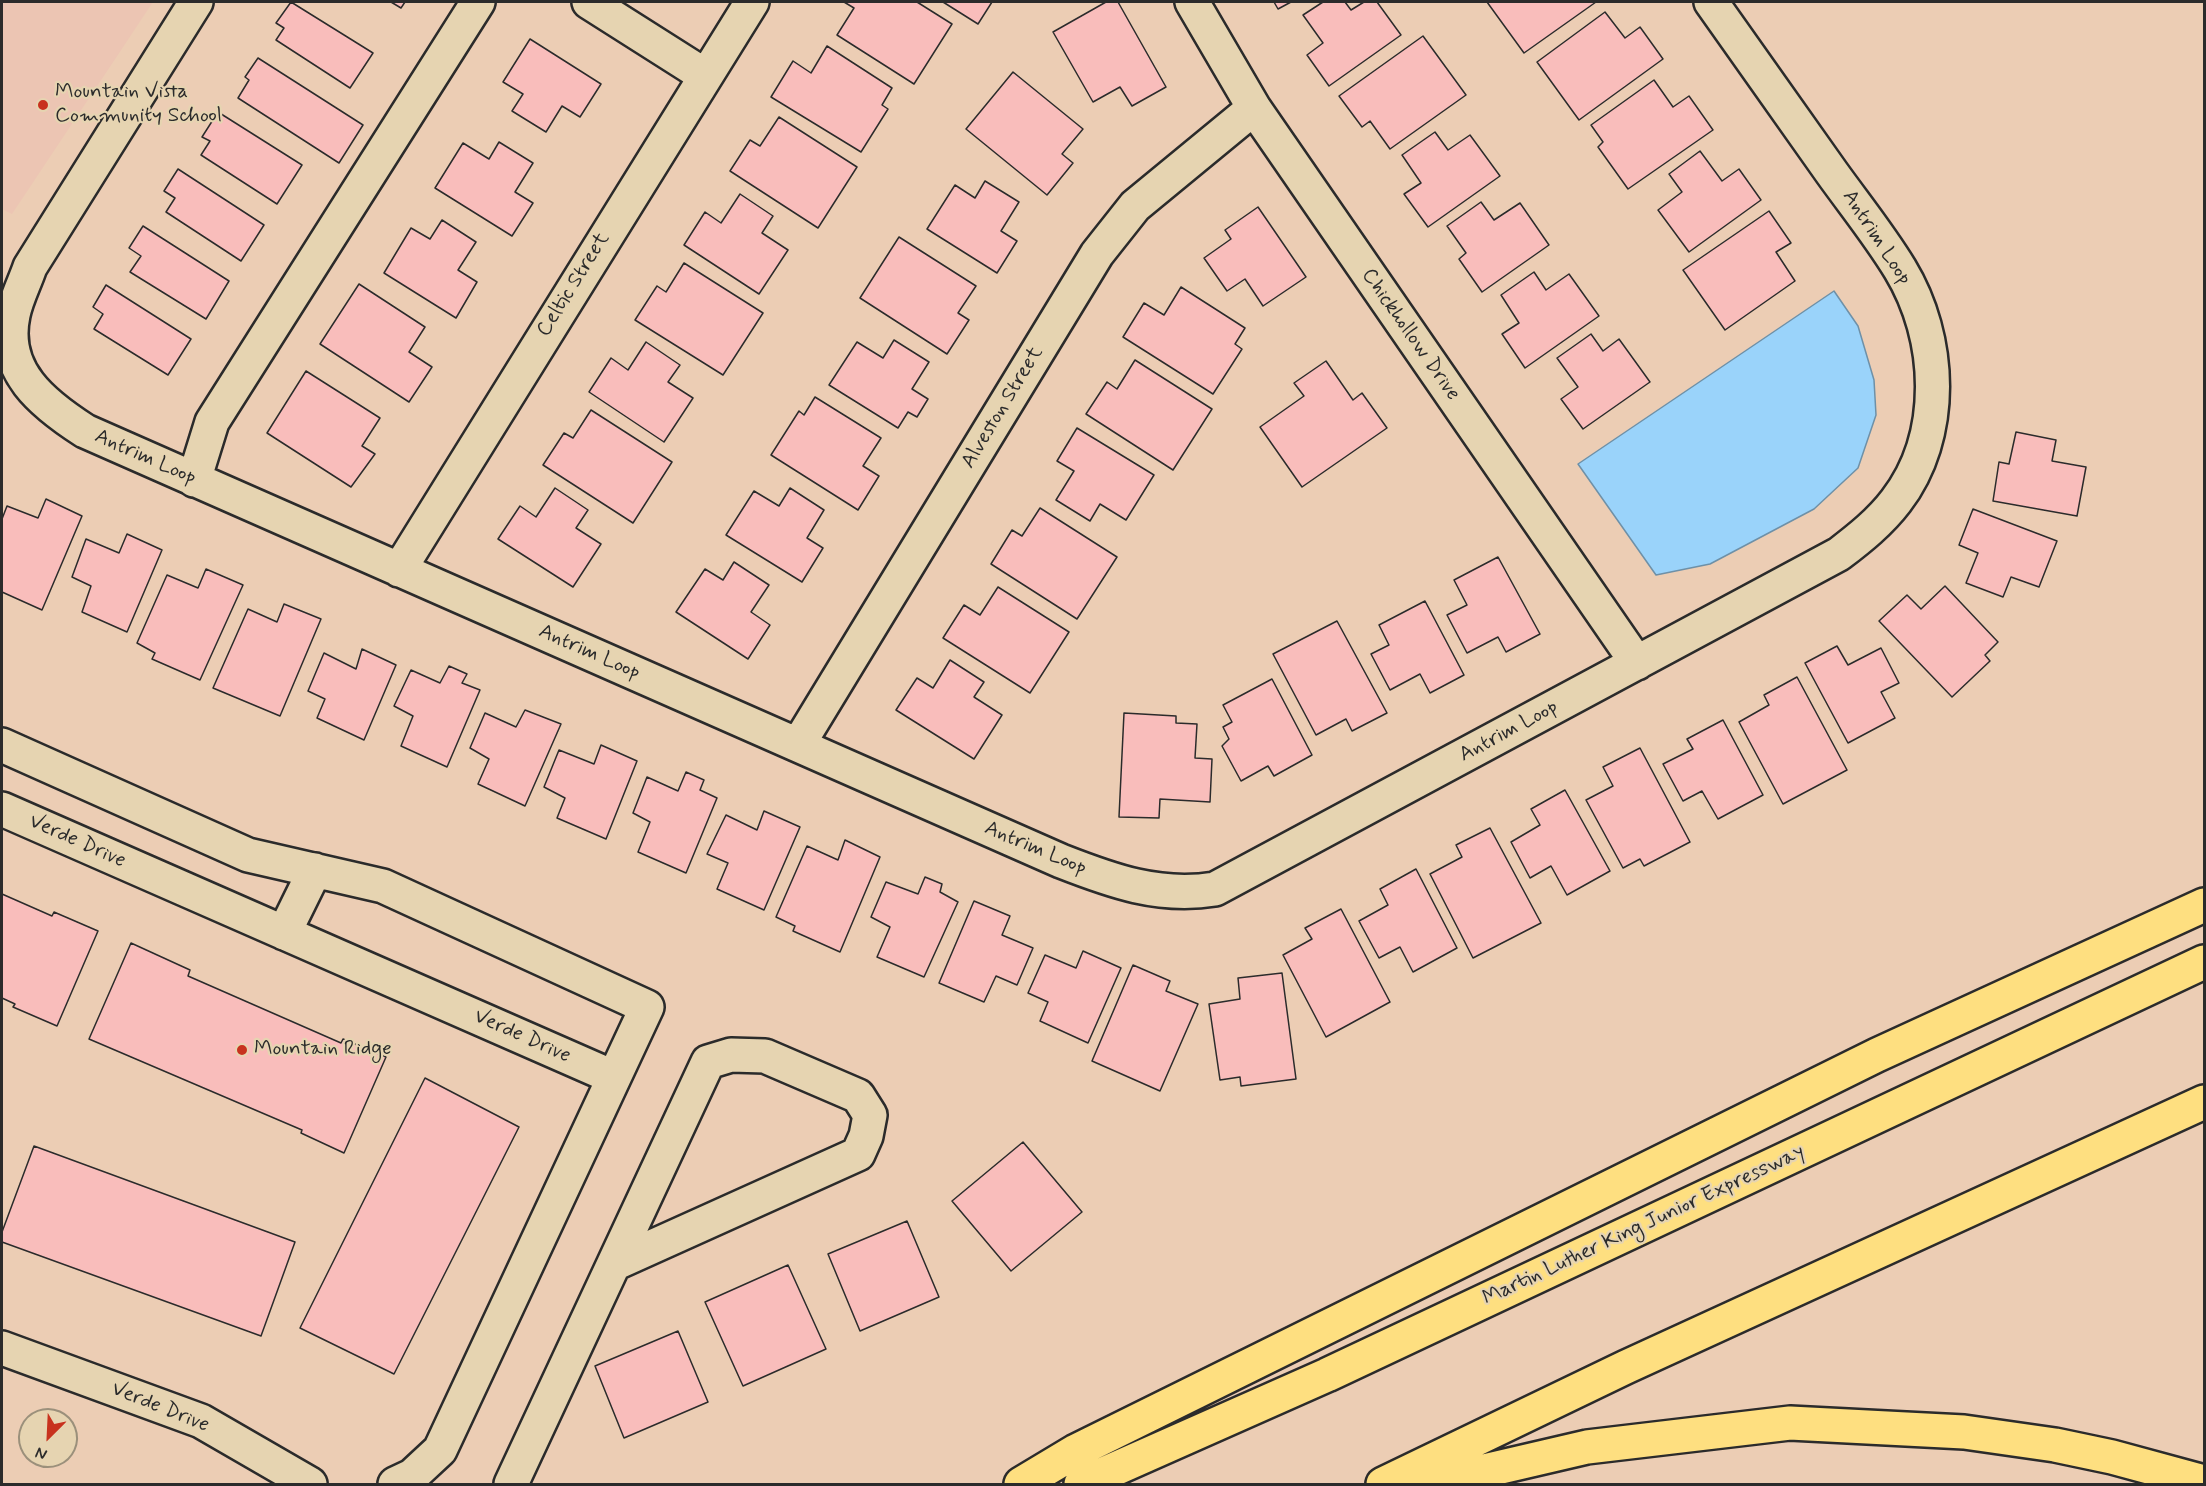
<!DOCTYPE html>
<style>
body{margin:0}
#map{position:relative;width:2206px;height:1486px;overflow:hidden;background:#eccdb4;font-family:Mynerve,sans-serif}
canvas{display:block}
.frame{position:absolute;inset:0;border:3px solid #2b2b2b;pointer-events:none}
.north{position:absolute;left:18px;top:1408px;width:60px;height:60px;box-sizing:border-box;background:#e6d4b1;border:2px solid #9b907b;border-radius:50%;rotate:204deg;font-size:16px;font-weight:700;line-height:24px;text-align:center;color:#2b2b2b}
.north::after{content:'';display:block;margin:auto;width:21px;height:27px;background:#c8321e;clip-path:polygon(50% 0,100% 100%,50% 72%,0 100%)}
</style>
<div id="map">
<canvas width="2206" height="1486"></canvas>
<div class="frame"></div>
<div class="north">N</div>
</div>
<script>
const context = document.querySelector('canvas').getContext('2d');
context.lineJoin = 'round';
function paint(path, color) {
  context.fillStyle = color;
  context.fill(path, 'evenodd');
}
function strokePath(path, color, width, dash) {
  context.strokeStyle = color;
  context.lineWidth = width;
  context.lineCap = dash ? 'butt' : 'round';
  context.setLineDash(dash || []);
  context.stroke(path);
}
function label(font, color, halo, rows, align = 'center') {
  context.font = font + ' Mynerve,sans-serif';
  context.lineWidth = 4.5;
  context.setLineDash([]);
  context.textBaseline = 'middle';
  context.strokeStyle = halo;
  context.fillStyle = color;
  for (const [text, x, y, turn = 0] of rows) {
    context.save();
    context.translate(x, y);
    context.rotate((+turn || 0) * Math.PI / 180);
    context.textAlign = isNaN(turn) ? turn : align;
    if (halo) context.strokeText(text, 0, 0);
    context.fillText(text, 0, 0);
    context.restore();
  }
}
const built = new Path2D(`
 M2,2h151l-141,212 -10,-5z`);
const water = new Path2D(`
 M1834,291l24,35 16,54 2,35 -18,53 -44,41 -104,55 -54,11 -78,-111z`);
const building = new Path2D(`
 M291,2l82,51 -23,35 -74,-48 8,-12 -8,-5z
 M391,2h14l-4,6z
 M844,2h73l35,22 -38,60 -77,-49 17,-27z
 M943,2h49l-14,22z
 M1106,2h12l48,85 -34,19 -12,-19 -27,15 -40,-70z
 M1274,2h17l-13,7z
 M1323,2h22l6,8 13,-8h13l24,33 -72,51 -22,-31 16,-12 -20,-28z
 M1487,2h109l-72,51z
 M1605,12l20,26 15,-11 23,32 -84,61 -42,-58z
 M1423,36l43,59 -76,54 -20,-28 -8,6 -23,-31z
 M530,39l71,45 -21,33 -18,-11 -16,26 -34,-21 11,-17 -20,-12z
 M827,46l65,42 -10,17 6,4 -27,43 -90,-55 22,-36 18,12z
 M258,58l105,67 -24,38 -101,-65 11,-18 -4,-3z
 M1013,72l70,57 -21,25 11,9 -26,32 -81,-66z
 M1654,80l19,27 16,-11 24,34 -85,59 -30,-42 5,-5 -12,-17z
 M218,112l84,53 -25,39 -76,-49 9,-14 -8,-4z
 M779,117l78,50 -39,61 -88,-57 20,-31 10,6z
 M1435,132l13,18 22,-15 30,41 -72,51 -24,-33 17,-11 -19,-28z
 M499,142l34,21 -18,29 18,11 -21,33 -77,-48 28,-45 26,16z
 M1700,151l22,30 17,-12 22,31 -72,52 -31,-42 24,-18 -13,-18z
 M178,169l86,56 -23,36 -75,-49 9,-14 -11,-7z
 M985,181l34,21 -18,29 16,10 -20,32 -70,-44 28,-44 20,13z
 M740,194l33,22 -11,17 26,17 -29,44 -75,-49 21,-33 16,11z
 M1481,202l13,18 26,-17 29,42 -67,47 -23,-33 7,-6 -19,-27z
 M1258,207l48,70 -43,29 -18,-27 -18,12 -23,-33 27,-19 -6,-9z
 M1769,211l22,32 -15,9 19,29 -70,49 -42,-60z
 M442,220l34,22 -18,28 19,12 -21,36 -72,-45 27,-45 19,11z
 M143,226l86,55 -23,38 -76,-47 11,-16 -12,-8z
 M899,237l77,49 -18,27 11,7 -22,34 -87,-56z
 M684,263l79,50 -40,62 -88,-55 22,-34 9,6z
 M1534,272l12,18 23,-16 30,42 -74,52 -23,-34 17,-11 -18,-28z
 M359,284l66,43 -16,25 23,15 -23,35 -89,-58z
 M106,285l85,54 -23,36 -74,-46 9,-15 -10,-7z
 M1181,287l64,41 -10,16 7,5 -29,45 -90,-57 21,-34 20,12z
 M1591,334l12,17 16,-12 31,43 -67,47 -22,-30 17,-12 -21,-29z
 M894,340l35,22 -17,27 16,10 -11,18 -9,-5 -10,16 -69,-43 28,-43 26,16z
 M646,342l34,23 -12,17 25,16 -29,44 -75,-50 22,-34 17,12z
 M1135,360l77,49 -39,61 -87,-56 21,-32 10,7z
 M1326,361l27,39 9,-7 25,35 -85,59 -42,-60 44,-31 -10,-13z
 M306,371l74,47 -18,28 13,8 -24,33 -84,-54z
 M815,397l66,41 -18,28 16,10 -21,34 -87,-55 28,-44 5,4z
 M591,410l81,52 -39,61 -90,-58 21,-32 9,5z
 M1077,428l77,47 -28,45 -26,-16 -10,17 -34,-21 18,-29 -17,-10z
 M2016,432l40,8 -4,21 34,6 -9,49 -84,-15 6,-39 10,2z
 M555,488l33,22 -12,18 25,16 -28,43 -75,-48 22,-33 16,11z
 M790,488l34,22 -17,28 16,10 -21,34 -76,-47 28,-44 25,15z
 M46,499l36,17 -40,94 -40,-18v-73l5,-13 31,12z
 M1040,508l77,49 -40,62 -86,-55 21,-34 10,6z
 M1973,509l84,32 -18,46 -28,-10 -8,20 -37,-14 12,-30 -19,-8z
 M127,534l35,16 -35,82 -45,-20 9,-26 -19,-9 14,-38 33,14z
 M1498,557l42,77 -34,18 -8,-15 -31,16 -20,-38 20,-10 -13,-25z
 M734,562l35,23 -18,27 19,13 -22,34 -72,-47 29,-43 18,11z
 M206,569l37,16 -43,95 -48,-21 3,-6 -18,-10 30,-68 31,13z
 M1945,586l53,56 -13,13 5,6 -38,36 -73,-76 28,-26 14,14z
 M998,587l71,45 -39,61 -87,-55 21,-33 16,10z
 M1425,601l39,74 -34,18 -10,-19 -30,16 -19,-36 18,-9 -10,-20z
 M284,604l37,15 -41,97 -67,-28 35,-79 29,13z
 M1337,621l50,92 -35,18 -6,-12 -30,16 -43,-81z
 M1837,646l11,19 33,-17 18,35 -18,9 14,26 -47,25 -43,-80z
 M362,649l34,16 -32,75 -47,-22 8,-19 -17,-8 16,-38 32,16z
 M950,660l34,22 -10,15 28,18 -28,44 -78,-49 21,-32 16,10z
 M449,666l18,8 -5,9 18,7 -33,77 -46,-21 12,-30 -19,-10 17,-36 29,13z
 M1797,677l50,93 -64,34 -44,-82 30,-17 -5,-10z
 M1272,679l40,76 -38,21 -6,-10 -27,15 -19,-35 7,-7 -6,-12 9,-5 -9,-17z
 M525,710l36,14 -36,82 -47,-22 11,-25 -19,-11 15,-35 31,14z
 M1124,713l52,3v7l21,1 -2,34 17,1 -2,43 -50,-3 -1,19 -40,-1z
 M1723,720l40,75 -45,24 -16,-28 -19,10 -20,-37 30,-15 -6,-10z
 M601,745l36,16 -31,78 -49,-21 8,-20 -21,-11 15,-37 35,14z
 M1640,748l50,94 -46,24 -4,-7 -17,9 -37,-68 27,-14 -10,-19z
 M686,772l18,8 -4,10 17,8 -31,75 -48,-21 12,-30 -17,-9 14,-36 31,14z
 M1565,790l45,81 -43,24 -16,-29 -21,12 -19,-36 29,-17 -9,-16z
 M764,811l36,16 -36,83 -47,-21 11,-26 -21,-9 19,-39 31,15z
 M1490,828l51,95 -68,35 -43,-84 32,-17 -6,-12z
 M845,840l35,17 -40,95 -47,-21 2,-5 -19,-9 31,-71 31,14z
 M1416,869l41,79 -44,24 -13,-25 -21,11 -20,-37 29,-16 -8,-16z
 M925,877l17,7 -2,8 18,10 -34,75 -47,-20 13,-30 -19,-10 15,-35 32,12z
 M2,894l50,22 2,-4 44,19 -41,95 -44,-19 2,-3 -13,-6z
 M974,901l36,15 -8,19 31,13 -16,37 -21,-9 -12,26 -45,-19z
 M1341,909l49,93 -64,35 -43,-82 29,-16 -7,-11z
 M131,943l59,27 -2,6 153,67 2,-4 43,18 -42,96 -43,-20 1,-3 -213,-91z
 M1083,951l38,17 -33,75 -48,-22 8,-19 -20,-9 17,-38 31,13z
 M1133,965l37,16 -4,10 32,13 -38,87 -68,-30z
 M1282,973l14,106 -55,7 -1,-9 -20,3 -11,-76 31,-5 -2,-21z
 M425,1078l94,49 -125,247 -94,-46z
 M1023,1142l59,70 -71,59 -59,-70z
 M34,1146l261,96 -34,94 -259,-94v-10z
 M907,1221l32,76 -79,34 -32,-77z
 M788,1265l38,84 -83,37 -38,-84z
 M678,1331l30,71 -84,36 -29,-72z`);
const minor = new Path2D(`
 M196,2l-166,265c-5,15 -14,32 -17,48 -12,56 30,89 72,116l976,430c51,20 98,37 154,28l624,-335c21,-16 41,-32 57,-53 50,-65 46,-163 4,-232 -20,-33 -45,-64 -68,-96 -40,-57 -81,-114 -121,-171
 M589,2l115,73
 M1192,2l62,106 383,555
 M194,480l18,-58 266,-420
 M399,570l353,-568
 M2,745l246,110 135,31 264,121 -207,443 -28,26 -17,8
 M798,745l299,-491 38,-48 119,-98
 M2,809l611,268
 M284,933l31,-63
 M2,1348l199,73 109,63
 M511,1484l197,-422 23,-7 34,1 93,40 12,19 -4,21 -8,18 -244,110`);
const highway = new Path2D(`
 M1021,1484l55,-33 801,-396 327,-150
 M1081,1484l246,-109 877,-413
 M1383,1484l243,-117 578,-265
 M1428,1484l159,-37 203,-24 174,9 91,13 57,12 92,25`);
const markers = [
 [43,105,6,"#c8321e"],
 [242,1050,6,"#c8321e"]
];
const poiNames = [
 ["Mountain Vista",55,93],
 ["Community School",55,117],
 ["Mountain Ridge",254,1050]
];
const streetNames = [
 ["Antrim Loop",1876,238,57],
 ["Celtic Street",574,285,-58],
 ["Chickhollow Drive",1410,335,55],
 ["Alveston Street",1003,408,-59],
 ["Antrim Loop",145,458,24],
 ["Antrim Loop",589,653,24],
 ["Antrim Loop",1509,732,-28],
 ["Verde Drive",77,842,24],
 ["Antrim Loop",1035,849,23],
 ["Verde Drive",522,1037,24],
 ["Martin Luther King Junior Expressway",1644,1226,-25],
 ["Verde Drive",160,1408,22]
];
paint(built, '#ecc5b3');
paint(water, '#9ad3fa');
strokePath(water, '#6e90a7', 1.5);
paint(building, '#f9bdbb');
strokePath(building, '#2b2b2b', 1.5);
strokePath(minor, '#2b2b2b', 38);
strokePath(highway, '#2b2b2b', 38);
strokePath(minor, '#e6d4b1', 33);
strokePath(highway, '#fedf80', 33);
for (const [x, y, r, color] of markers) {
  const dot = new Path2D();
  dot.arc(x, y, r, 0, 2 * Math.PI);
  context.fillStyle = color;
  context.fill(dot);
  strokePath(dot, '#e6d4b1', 2);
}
label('21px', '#2b2b2b', '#e6d4b1', poiNames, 'left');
label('21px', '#2b2b2b', '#e6d4b1', streetNames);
</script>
